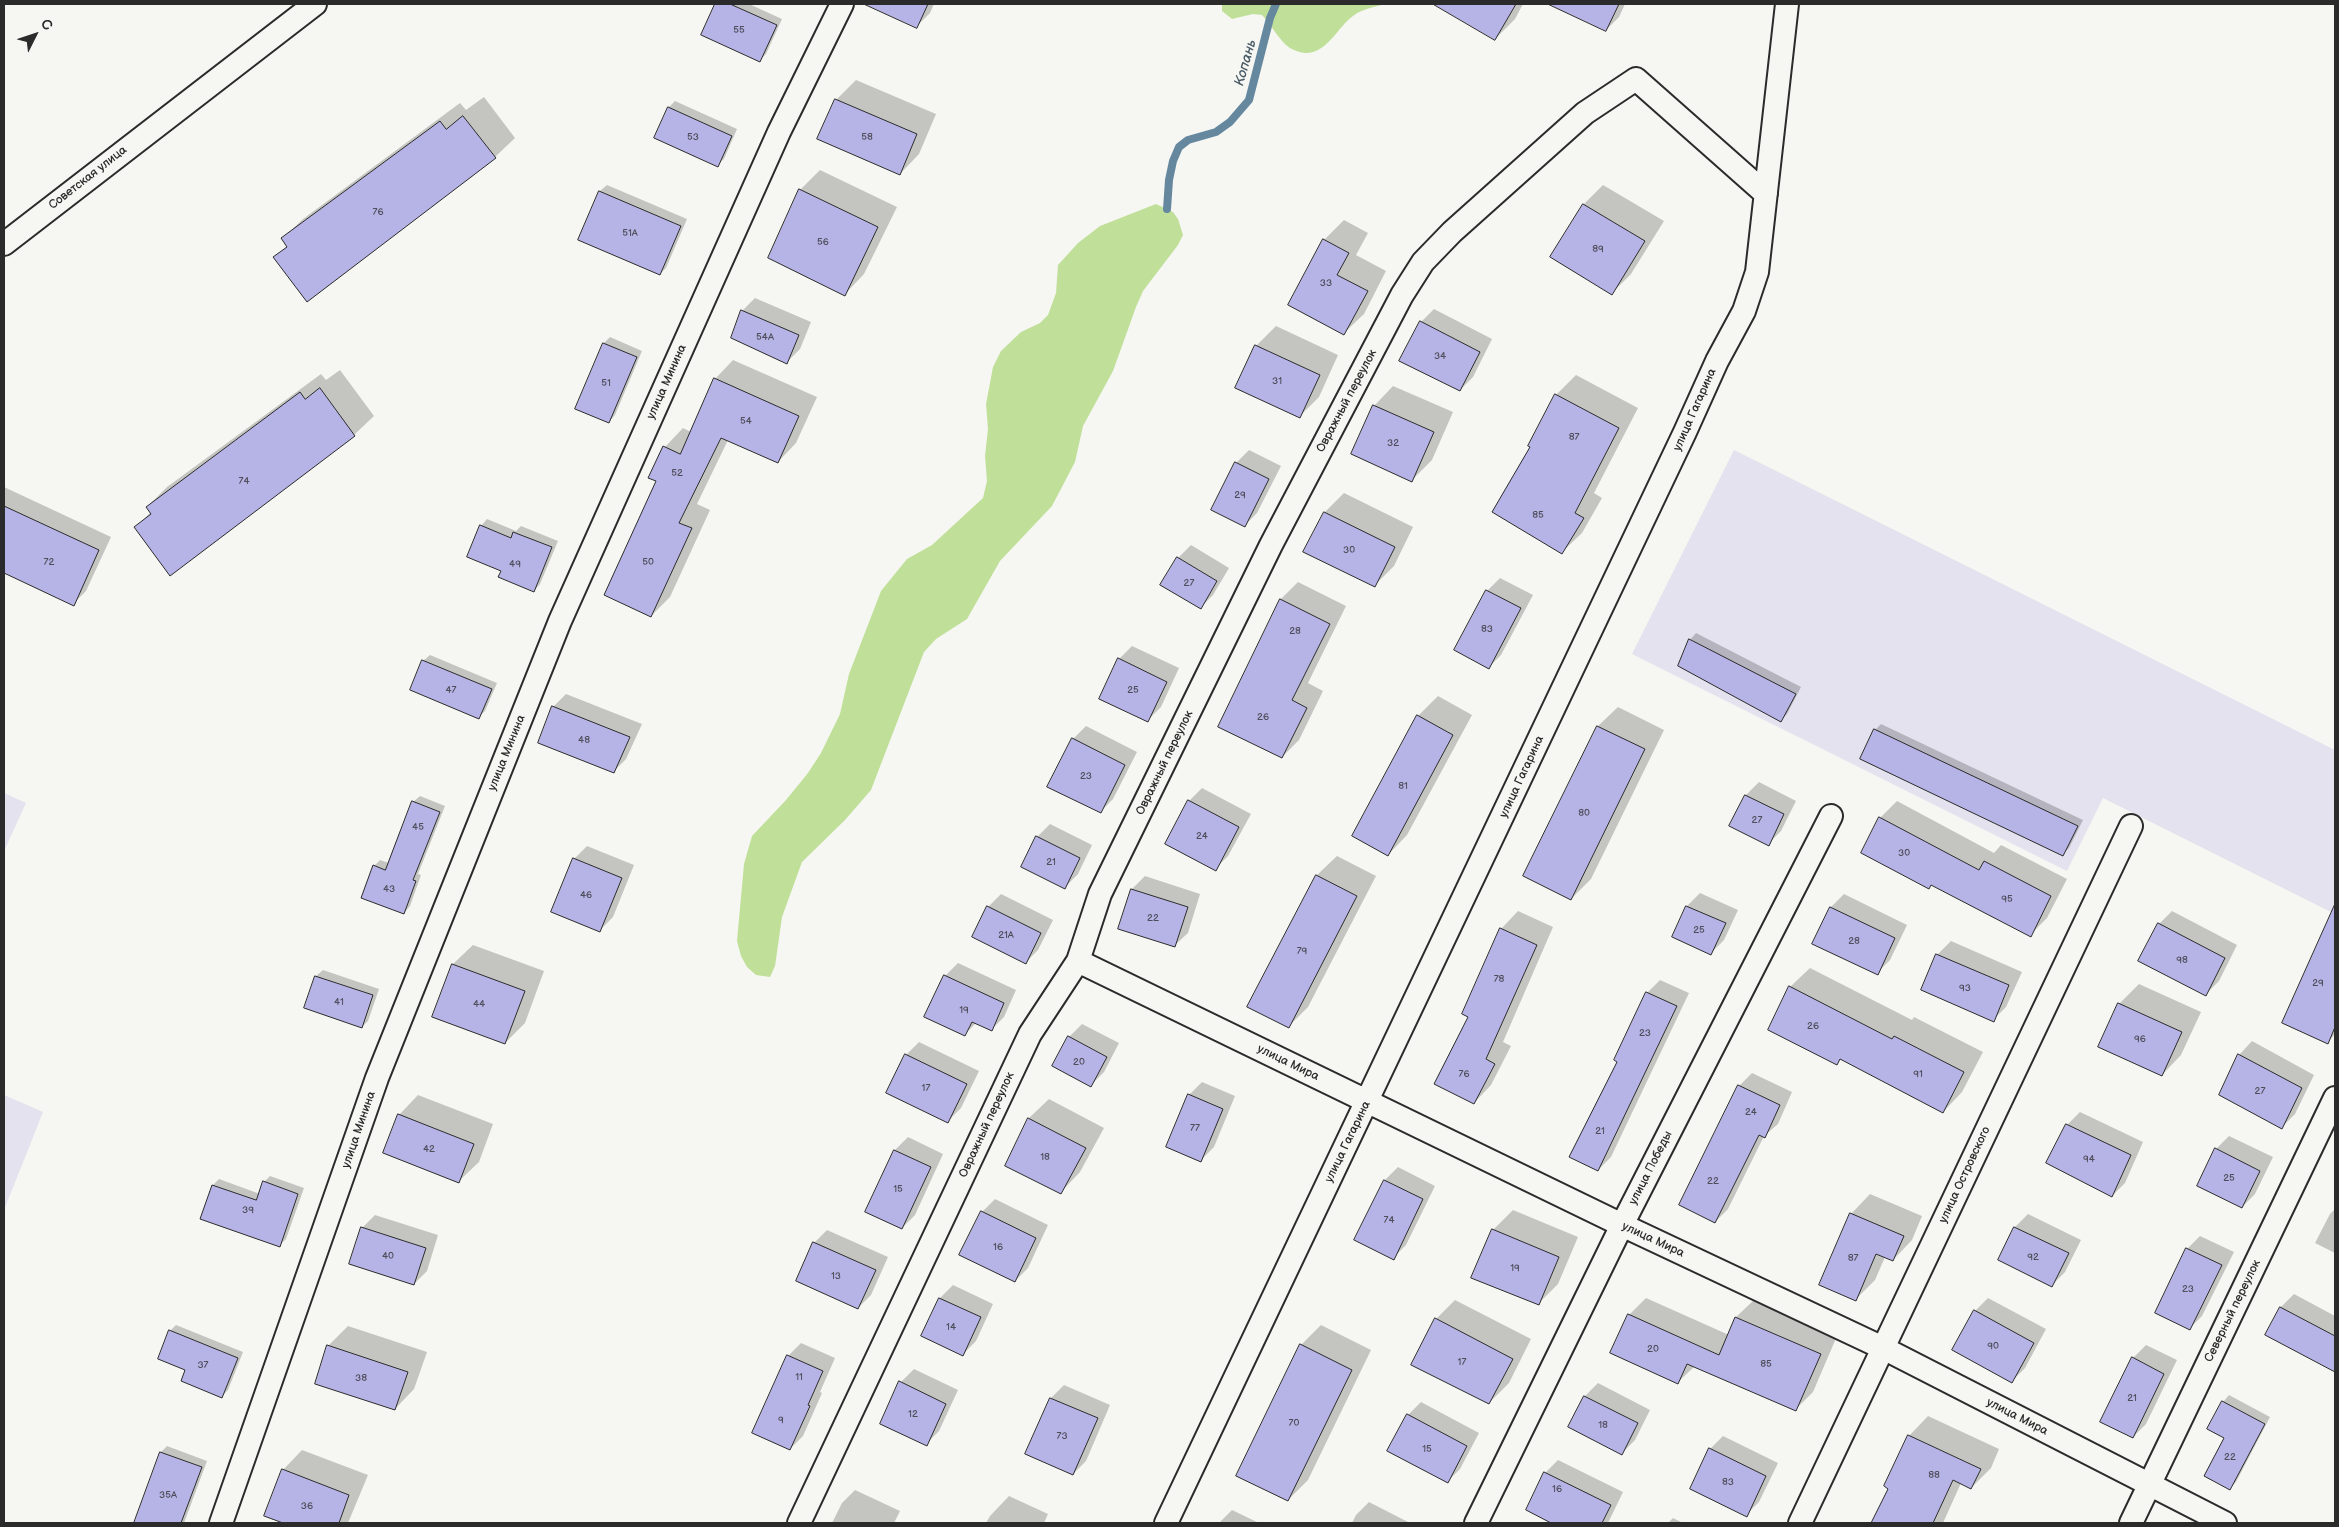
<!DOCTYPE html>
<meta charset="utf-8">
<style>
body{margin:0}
#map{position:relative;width:2339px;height:1527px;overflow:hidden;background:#f6f6f2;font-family:"Balsamiq Sans",sans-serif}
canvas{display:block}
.frame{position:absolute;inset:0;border:5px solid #2b2b2b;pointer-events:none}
.north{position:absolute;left:10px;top:10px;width:50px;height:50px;-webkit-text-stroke:4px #f6f6f2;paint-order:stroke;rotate:49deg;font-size:14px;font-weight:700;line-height:20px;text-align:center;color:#2b2b2b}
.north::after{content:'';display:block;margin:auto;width:18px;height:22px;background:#2b2b2b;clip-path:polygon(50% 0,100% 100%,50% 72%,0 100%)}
</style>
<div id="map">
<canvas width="2339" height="1527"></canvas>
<div class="frame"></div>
<div class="north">С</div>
</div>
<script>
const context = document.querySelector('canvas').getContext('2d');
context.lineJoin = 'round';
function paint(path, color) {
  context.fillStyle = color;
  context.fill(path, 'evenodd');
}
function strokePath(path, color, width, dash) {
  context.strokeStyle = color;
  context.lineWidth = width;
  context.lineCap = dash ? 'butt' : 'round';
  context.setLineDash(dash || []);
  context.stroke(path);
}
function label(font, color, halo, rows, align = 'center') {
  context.font = font + ' "Balsamiq Sans",sans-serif';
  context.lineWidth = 4.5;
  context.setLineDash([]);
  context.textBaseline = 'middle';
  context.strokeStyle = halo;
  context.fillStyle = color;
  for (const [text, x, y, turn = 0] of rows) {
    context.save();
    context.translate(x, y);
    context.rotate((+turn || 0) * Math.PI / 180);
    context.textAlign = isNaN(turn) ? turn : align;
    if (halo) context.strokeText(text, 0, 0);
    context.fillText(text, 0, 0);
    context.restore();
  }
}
const built = new Path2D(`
 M1734,450l601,300v164l-232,-116 -36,73 -435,-217z
 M4,793l22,10 -22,48z
 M4,1095l39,17 -39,98z`);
const green = new Path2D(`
 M1222,4h164c-12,3 -24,5 -33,12 -19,14 -31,50 -63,32 -11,-7 -18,-23 -28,-33l-9,-1 -21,5 -10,-8z
 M1156,204l17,8 5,7 5,16 -5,10 -35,46 -7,16 -23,64 -30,55 -8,36 -23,44 -52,55 -33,58 -31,20 -12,13 -53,138 -26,30 -43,42 -20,55 -7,49 -5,11 -14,-2 -9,-8 -6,-11 -4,-15 7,-77 8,-28 34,-36 22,-27 13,-20 19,-39 9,-40 32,-83 26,-32 25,-14 51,-47 4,-17 -2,-25 3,-27 -2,-25 7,-37 8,-16 20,-19 19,-9 8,-8 8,-22 2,-28 20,-22 22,-17z`);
const shadow = new Path2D(`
 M717,4h32l33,15 -16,35 -6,6 -57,-25z
 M883,4h51l-4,9 -13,13 -37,-16z
 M1443,4h80l-8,15 -20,20 -54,-32z
 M1574,4h51l-6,13 -13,13 -36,-17z
 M856,80l80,34 -17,40 -19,20 -64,-74z
 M484,97l31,41 -20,19 -220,100 13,-12 -5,-7 20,-19 157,-116 6,7z
 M675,101l62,28 -13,30 -7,6 -48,-58z
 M820,170l77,37 -33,67 -19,20 -45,-104z
 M607,185l80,34 -21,49 -6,6 -80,-34 20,-49z
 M1603,185l61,36 -33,53 -19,19 -60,-36 32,-53z
 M1344,220l24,13 -12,22 30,16 -22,43 -20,19 -20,-93z
 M755,298l56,24 -11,27 -13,13 -45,-51z
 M1434,309l58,30 -19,38 -13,13 -39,-68z
 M1276,326l62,29 -19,42 -20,20 -43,-71z
 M610,337l32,14 -27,64 -6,7 -5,-79z
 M733,360l84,37 -21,46 -18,19 -50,-22 -31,64 13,6 -40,87 -19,19 6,-135 8,-34 18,-19 8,4 24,-53z
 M340,370l34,46 -20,19 -219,93 16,-16 -4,-5 20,-20 154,-113 5,6z
 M1576,375l62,33 -44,85 8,5 -20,35 -20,19 -30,-105 24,-52z
 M1393,386l60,26 -21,48 -20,20 -38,-74z
 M1249,450l32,16 -24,47 -13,13 -8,-63z
 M4,487l107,50 -25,54 -13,13 -69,-32z
 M1344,493l69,34 -19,39 -20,20 -49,-74z
 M487,519l29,12 5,-5 37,15 -18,43 -6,7 -31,-21 -22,-44z
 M1191,545l38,23 -16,27 -13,13 -22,-50z
 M1500,578l33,17 -32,60 -13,13 -1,-77z
 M1298,582l48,24 -38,77 15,8 -24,49 -17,17 -21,-118 20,-40z
 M1696,633l105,54 -14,27 -6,6 -102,-55 11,-25z
 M1132,646l47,22 -18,39 -13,13 -29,-61z
 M430,655l67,28 -12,28 -6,6 -56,-56z
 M566,694l76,30 -16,35 -13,13 -60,-65z
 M1438,696l34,19 -65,120 -19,20 30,-139z
 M1618,707l46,23 -73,149 -20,20 -46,-23 73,-150z
 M1881,724l202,96 -14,28 -6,6 -188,-124z
 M1086,726l51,26 -24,47 -13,13 -27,-73z
 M1759,782l37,19 -15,30 -13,13 -37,-18 15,-31z
 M1202,788l49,26 -23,42 -13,13 -26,-68z
 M420,796l25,10 -27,68 3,1 -11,31 -6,7 -30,-47 6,-6 9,3 24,-61z
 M1897,801l97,52 7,-8 66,34 -20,39 -17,17 -150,-117z
 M1050,824l42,21 -14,29 -13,13 -28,-50z
 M587,846l47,19 -21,52 -13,13 -26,-71z
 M1337,856l39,20 -68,131 -19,19 -40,-20 68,-131z
 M1145,876l55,18 -12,39 -14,13 -54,-18 12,-39z
 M1700,893l38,17 -14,30 -13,13 -37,-16 13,-31z
 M1001,894l52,26 -15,30 -13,13 -37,-56z
 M1844,894l63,31 -17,35 -13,13 -63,-30 17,-36z
 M1518,911l35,16 -50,115 8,4 -20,39 -17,18 -4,-87 31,-87z
 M2172,911l65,34 -18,36 -13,13 -47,-70z
 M2335,924v110l-7,8 -6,-105z
 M1951,941l71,31 -16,35 -13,13 -71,-31 16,-35z
 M473,945l71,26 -19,52 -20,20 -71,-27 19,-52z
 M958,963l58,27 -12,27 -13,13 -15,-7 -11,11 -20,-58z
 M1810,968l102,52 2,-3 69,35 -21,40 -19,20 -102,-53 -4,4 -47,-76z
 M323,970l56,19 -11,32 -6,6 -56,-20 10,-31z
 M1660,980l29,13 -78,164 -13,13 21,-109 28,-68z
 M2139,984l62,28 -20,43 -19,20 -62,-29 19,-42z
 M1082,1024l37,19 -15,29 -13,13 -22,-48z
 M2252,1041l62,34 -19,39 -13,13 -61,-33 19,-40z
 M919,1042l60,29 -18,37 -13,13 -60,-28 18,-38z
 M1752,1073l40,19 -14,32 -14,12 -36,73 -13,13 24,-136z
 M1202,1082l33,14 -21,51 -13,13 -12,-65z
 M418,1095l75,29 -14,38 -20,19 -60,-66z
 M1049,1099l55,29 -24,44 -19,20 -54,-26 22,-48z
 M2080,1112l63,30 -18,41 -13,13 -45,-71z
 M2229,1136l44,21 -18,37 -13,13 -26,-58z
 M908,1137l35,17 -28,61 -13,13 -35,-17 28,-61z
 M1398,1167l37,19 -29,59 -13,13 -8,-78z
 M270,1176l34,12 -18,51 -6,6 -67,-60 6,-6 41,15 4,-12z
 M1870,1194l52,22 -10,24 -19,20 -8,-3 -10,23 -19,19 -5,-85z
 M995,1199l53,26 -20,43 -13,13 -33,-69z
 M2335,1209v44l-20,-10 15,-29z
 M1513,1210l65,27 -20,47 -20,20 -45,-74z
 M2028,1214l53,26 -16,32 -13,13 -52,-25 15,-33z
 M375,1215l63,20 -11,36 -13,13 -52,-56z
 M827,1230l61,27 -17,38 -13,13 -44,-65z
 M2200,1236l34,16 -32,64 -13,13 -2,-80z
 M953,1285l40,19 -17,37 -13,13 -40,-18 17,-38z
 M2294,1294l41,22v55l-68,-37 14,-27z
 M1646,1298l83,37 7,-18 18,-17 83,36 -24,56 -17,17 -101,-43 -17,16 -49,-67z
 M1988,1298l58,31 -21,39 -13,13 -58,-32 21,-38z
 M1455,1300l76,39 -22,44 -20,20 -53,-84z
 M176,1325l67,27 -15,38 -6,6 -36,-26 -16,-39z
 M1321,1325l50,25 -63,130 -20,20 13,-155z
 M348,1326l79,26 -13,37 -19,20 -67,-63z
 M801,1343l34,15 -15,34 2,1 -19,43 -13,13 -2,-93z
 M2146,1345l31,15 -31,64 -13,13v-79z
 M914,1369l44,21 -19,41 -13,13 -25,-62z
 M1598,1383l52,27 -15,30 -13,13 -52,-27 15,-30z
 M1064,1385l46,20 -24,56 -13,13 -46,-20 24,-56z
 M2229,1395l41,22 -34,65 -6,6 -5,-50 -16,-9 14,-27z
 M1421,1402l58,31 -19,36 -13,13 -39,-67z
 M1928,1416l71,33 -8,19 -20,20 -10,-5 -18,40h-71l18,-35 19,-52z
 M1723,1436l55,27 -19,39 -13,13 -36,-66z
 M167,1446l40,15 -23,62h-49l26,-71z
 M302,1450l66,25 -20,48h-62l-20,-7 17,-46z
 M1558,1460l65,32 -15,31h-54l-27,-13 18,-37z
 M855,1490l45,21 -6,12h-62l10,-20z
 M1009,1496l39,18 -4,9h-58l4,-7z
 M1369,1502l41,21h-58l4,-8z
 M1232,1510l27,13h-40z
 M1673,1518l10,5h-15z`);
const stream = new Path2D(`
 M1167,209l2,-29 4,-19 6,-14 9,-7 28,-8 14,-10 19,-22 21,-82 6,-14`);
const building = new Path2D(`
 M715,4h15l47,21 -17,37 -59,-27z
 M864,4h64l-11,24z
 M1433,4h83l-21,36z
 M1548,4h71l-13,27z
 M835,99l82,35 -17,41 -83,-36z
 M668,107l64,29 -14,31 -64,-29z
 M463,116l33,42 -189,144 -34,-45 14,-10 -6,-9 159,-117 6,8z
 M799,189l79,38 -33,69 -77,-38z
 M599,191l82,35 -21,49 -82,-35z
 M1583,204l62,37 -33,54 -62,-38z
 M1323,239l26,14 -12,22 31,16 -24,44 -56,-30z
 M741,310l58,25 -12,29 -56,-26z
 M1420,321l60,31 -20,39 -61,-30z
 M603,343l34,14 -28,66 -34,-14z
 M1255,345l65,30 -20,43 -65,-30z
 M714,378l85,38 -21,47 -57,-25 -42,85 13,5 -41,89 -47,-22 52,-114 -8,-3 15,-32 17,8z
 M320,388l35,48 -185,140 -36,-49 17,-13 -5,-7 154,-115 5,7z
 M1555,394l64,34 -44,85 9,5 -22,36 -70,-42 38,-65 -2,-1z
 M1373,405l61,27 -22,50 -61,-28z
 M1235,462l34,17 -24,48 -34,-17z
 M4,506l95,44 -25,56 -70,-33z
 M1324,512l71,35 -20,40 -72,-35z
 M480,525l31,13 2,-6 39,15 -18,45 -36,-15 3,-6 -34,-14z
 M1177,557l40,24 -16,28 -41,-24z
 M1486,590l35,18 -32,61 -35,-19z
 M1280,599l50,25 -38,76 15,8 -25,50 -64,-31z
 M1689,639l107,55 -15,28 -103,-56z
 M1118,658l49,24 -19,40 -49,-23z
 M422,660l70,29 -13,30 -69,-29z
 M552,706l78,31 -16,36 -76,-30z
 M1417,715l36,20 -65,121 -36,-20z
 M1597,726l48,23 -74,151 -48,-24z
 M1874,729l204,97 -15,30 -203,-97z
 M1072,738l53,27 -24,48 -54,-26z
 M1745,795l39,19 -15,32 -40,-20z
 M1188,800l51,27 -23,44 -51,-27z
 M412,801l28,11 -27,68 3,1 -12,33 -43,-16 12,-33 12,5z
 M1879,817l100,53 5,-9 67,35 -20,41 -100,-52 -2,4 -68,-36z
 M1036,836l44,22 -15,31 -44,-22z
 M573,858l49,20 -22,54 -49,-20z
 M1316,875l41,21 -68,132 -42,-21z
 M1131,889l57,18 -13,40 -57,-18z
 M2335,904v123l-7,17 -46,-21z
 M987,906l54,27 -15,31 -54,-27z
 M1686,906l40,17 -15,32 -39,-18z
 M1830,907l65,31 -17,37 -66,-31z
 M2158,923l67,35 -19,38 -68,-35z
 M1500,928l37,17 -51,114 9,5 -21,40 -40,-20 34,-67 -6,-3z
 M1936,954l73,31 -15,37 -73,-32z
 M452,964l73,27 -20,53 -73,-27z
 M944,975l60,28 -12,28 -20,-9 -7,14 -41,-19z
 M315,976l58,19 -11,33 -58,-20z
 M1789,986l103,53 2,-3 70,36 -21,41 -103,-54 -3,6 -69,-35z
 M1646,992l31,14 -79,165 -29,-14 48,-95 -3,-2z
 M2118,1003l64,29 -20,44 -64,-29z
 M1068,1036l39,21 -16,30 -39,-21z
 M905,1054l62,30 -19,39 -62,-30z
 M2238,1054l64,34 -20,41 -63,-34z
 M1738,1085l42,20 -15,33 -6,-3 -44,88 -36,-18z
 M1188,1094l35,15 -22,53 -35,-15z
 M398,1114l76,30 -15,39 -76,-30z
 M1028,1118l58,30 -25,46 -56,-28z
 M2066,1124l65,31 -19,42 -66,-34z
 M2215,1148l45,23 -18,37 -45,-22z
 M894,1150l37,17 -29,62 -37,-17z
 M1384,1180l39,19 -29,61 -40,-20z
 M263,1181l35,13 -18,53 -80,-28 12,-34 44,15z
 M981,1211l55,27 -21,44 -56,-27z
 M1850,1213l54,23 -11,25 -17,-7 -20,47 -37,-16z
 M361,1227l65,21 -12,37 -65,-21z
 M2014,1227l55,26 -17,34 -54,-27z
 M1492,1229l67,28 -20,48 -68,-27z
 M813,1242l63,28 -18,39 -62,-28z
 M2186,1248l36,17 -32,65 -35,-17z
 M939,1298l42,19 -18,39 -42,-20z
 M2280,1307l55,29v36l-70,-37z
 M1974,1310l60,33 -22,40 -60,-33z
 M1628,1314l91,41 16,-38 86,37 -25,57 -109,-47 -9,20 -68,-31z
 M1435,1318l78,41 -24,45 -78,-39z
 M169,1330l69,28 -16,40 -41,-17 4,-11 -27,-11z
 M1300,1344l52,26 -64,131 -52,-25z
 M327,1345l81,27 -13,38 -80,-26z
 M787,1355l36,16 -15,34 2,1 -20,44 -38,-17z
 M2132,1357l32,17 -31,64 -33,-16z
 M899,1381l47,23 -19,42 -47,-22z
 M1584,1396l54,27 -16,32 -54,-28z
 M1050,1398l48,20 -25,57 -48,-21z
 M2222,1401l43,23 -35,66 -26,-14 20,-38 -17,-9z
 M1407,1414l60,32 -19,37 -61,-32z
 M1908,1435l73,34 -10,20 -18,-9 -20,43h-62l17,-34 -4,-3z
 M1709,1448l57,28 -19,41 -57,-28z
 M160,1452l42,15 -21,56h-47z
 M282,1469l67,26 -10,28h-56l-19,-7z
 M1544,1472l67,33 -9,18h-51l-25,-13z`);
const minor = new Path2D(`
 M4,244l311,-240
 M1078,961l544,264 261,123 342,175
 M221,1523l156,-445 183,-457 219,-489 63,-128
 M799,1523l231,-489 48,-73 22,-67 171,-349 131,-250 21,-33 29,-30 133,-119 51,-34 130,115
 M1166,1523l519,-1091 32,-71 27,-50 13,-39 30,-268
 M1476,1523l146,-298 209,-409
 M1800,1523l331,-697
 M2131,1523l204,-425`);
const numberNames = [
 ["55",739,30],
 ["53",693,137],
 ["58",867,137],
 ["76",378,212],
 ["51А",630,233],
 ["56",823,242],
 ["89",1598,249],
 ["33",1326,283],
 ["54А",765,337],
 ["34",1440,356],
 ["31",1277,381],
 ["51",606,383],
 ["54",746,421],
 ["87",1574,437],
 ["32",1393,443],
 ["52",677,473],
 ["74",244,481],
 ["29",1240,495],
 ["85",1538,515],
 ["30",1349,550],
 ["72",49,562],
 ["50",648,562],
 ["49",515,564],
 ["27",1189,583],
 ["83",1487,629],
 ["28",1295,631],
 ["47",451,690],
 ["25",1133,690],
 ["26",1263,717],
 ["48",584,740],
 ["23",1086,776],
 ["81",1403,786],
 ["80",1584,813],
 ["27",1757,820],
 ["45",418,827],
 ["24",1202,836],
 ["30",1904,853],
 ["21",1051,862],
 ["43",389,889],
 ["46",586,895],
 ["95",2007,899],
 ["22",1153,918],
 ["25",1699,930],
 ["21А",1006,935],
 ["28",1854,941],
 ["79",1302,951],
 ["98",2182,960],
 ["78",1499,979],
 ["29",2318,983],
 ["93",1965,988],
 ["41",339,1002],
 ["44",479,1004],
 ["19",964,1010],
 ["26",1813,1026],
 ["23",1645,1033],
 ["96",2140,1039],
 ["20",1079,1062],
 ["76",1464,1074],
 ["91",1918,1074],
 ["17",926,1088],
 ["27",2260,1091],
 ["24",1751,1112],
 ["77",1195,1128],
 ["21",1600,1131],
 ["42",429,1149],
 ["18",1045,1157],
 ["94",2089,1159],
 ["25",2229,1178],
 ["22",1713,1181],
 ["15",898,1189],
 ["39",248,1210],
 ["74",1389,1220],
 ["16",998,1247],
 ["40",388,1256],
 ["92",2033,1257],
 ["87",1853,1258],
 ["19",1515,1268],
 ["13",836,1276],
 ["23",2188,1289],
 ["14",951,1327],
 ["90",1993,1346],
 ["20",1653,1349],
 ["17",1462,1362],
 ["85",1766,1364],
 ["37",203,1365],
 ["11",799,1377],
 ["38",361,1378],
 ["21",2132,1398],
 ["12",913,1414],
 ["9",781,1420],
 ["70",1294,1423],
 ["18",1603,1425],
 ["73",1062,1436],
 ["15",1427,1449],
 ["22",2230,1457],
 ["88",1934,1475],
 ["83",1728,1482],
 ["16",1557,1489],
 ["35А",168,1495],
 ["36",307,1506]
];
const streetNames = [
 ["Советская улица",88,178,-38],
 ["улица Минина",667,382,-66],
 ["Овражный переулок",1347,401,-62],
 ["улица Гагарина",1695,410,-66],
 ["улица Минина",507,753,-68],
 ["Овражный переулок",1165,763,-64],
 ["улица Гагарина",1522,777,-65],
 ["улица Мира",1288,1063,26],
 ["Овражный переулок",987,1125,-65],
 ["улица Минина",359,1130,-71],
 ["улица Гагарина",1348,1142,-64],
 ["улица Победы",1651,1168,-63],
 ["улица Островского",1965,1175,-65],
 ["улица Мира",1653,1240,25],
 ["Северный переулок",2233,1311,-64],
 ["улица Мира",2017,1417,27]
];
const waterNames = [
 ["Копань",1246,63,-74]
];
paint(built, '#e3e2ee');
paint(green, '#c0e099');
paint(shadow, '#0003');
strokePath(stream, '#66889f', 8);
paint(building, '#b6b4e6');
strokePath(building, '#2b2b2b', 1);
strokePath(minor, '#2b2b2b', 26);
strokePath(minor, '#f6f6f2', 22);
label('10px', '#4e4d5a', null, numberNames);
label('12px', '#2b2b2b', '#f6f6f2', streetNames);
label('italic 14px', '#485a65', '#f6f6f2', waterNames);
</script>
